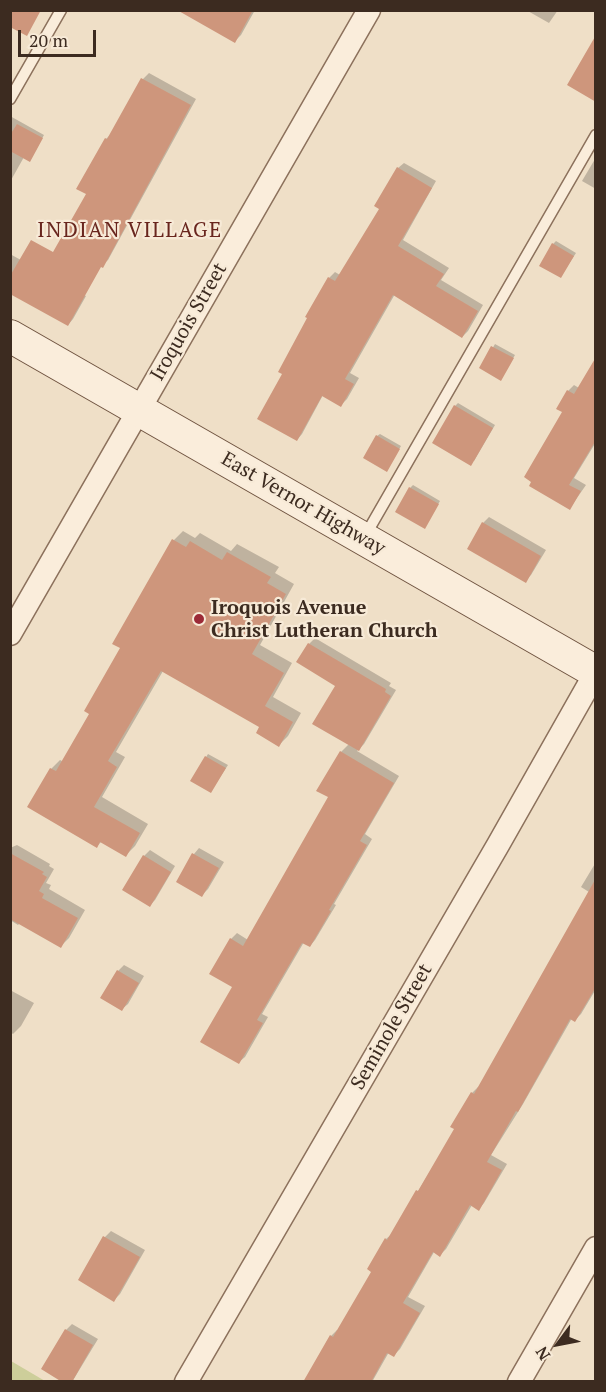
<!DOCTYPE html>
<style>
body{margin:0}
#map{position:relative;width:606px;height:1392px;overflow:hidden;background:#efdfc7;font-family:"PT Serif",serif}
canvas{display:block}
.frame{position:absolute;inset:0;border:12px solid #3c2b20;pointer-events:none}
.north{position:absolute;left:528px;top:1314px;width:60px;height:60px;-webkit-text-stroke:4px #f7ead7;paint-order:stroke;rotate:238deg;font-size:16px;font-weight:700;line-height:24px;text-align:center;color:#3c2b20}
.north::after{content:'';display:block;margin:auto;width:21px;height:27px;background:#3c2b20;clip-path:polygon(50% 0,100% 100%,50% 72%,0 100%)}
.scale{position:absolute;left:18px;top:30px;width:78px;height:27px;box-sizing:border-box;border:3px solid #3c2b20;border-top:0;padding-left:8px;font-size:18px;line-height:21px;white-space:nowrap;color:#3c2b20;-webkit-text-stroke:4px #f7ead7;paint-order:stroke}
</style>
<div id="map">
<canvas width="606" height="1392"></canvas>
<div class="frame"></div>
<div class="north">N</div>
<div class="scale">20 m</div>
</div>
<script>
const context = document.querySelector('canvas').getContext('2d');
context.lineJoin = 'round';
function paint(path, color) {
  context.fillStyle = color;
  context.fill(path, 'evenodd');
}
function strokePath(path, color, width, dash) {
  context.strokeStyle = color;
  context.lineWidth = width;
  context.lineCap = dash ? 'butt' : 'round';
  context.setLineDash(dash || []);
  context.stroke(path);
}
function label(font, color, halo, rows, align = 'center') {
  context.font = font + ' "PT Serif",serif';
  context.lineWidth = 4.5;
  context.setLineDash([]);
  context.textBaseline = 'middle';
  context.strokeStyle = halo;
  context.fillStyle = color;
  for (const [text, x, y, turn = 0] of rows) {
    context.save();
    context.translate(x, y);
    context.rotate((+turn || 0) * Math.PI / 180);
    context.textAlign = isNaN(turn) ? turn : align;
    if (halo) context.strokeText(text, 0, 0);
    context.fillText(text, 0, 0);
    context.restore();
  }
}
const green = new Path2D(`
 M11,1361l34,20h-34z`);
const shadow = new Path2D(`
 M180,10h75l-14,25 -6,6z
 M526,10h32l-9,13z
 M149,73l47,26 -88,161 -8,7 -12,-73 18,-55 6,-6 31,-54z
 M10,116l34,19 -12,22h-8l-14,25z
 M595,159h1v30l-14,-8z
 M404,163l32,18 -33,59 46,28 -8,12 42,25 -15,26 -6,6 -67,-43 -45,79 9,5 -12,21 -6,6 -18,-10 -21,39 -5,6 -13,-67 45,-95 6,-6 5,3 41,-67 17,-40z
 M556,241l20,12 -15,23 -8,-32z
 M10,254l76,42 -13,23 -5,6 -58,-34z
 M495,344l20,11 -14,24 -20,-11z
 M596,360v82l-22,36 12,7 -16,23 -6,-96 4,-21 6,-6 5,3z
 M458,403l37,22 -21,36 -19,-55z
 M380,434l21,12 -12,21 -12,-31z
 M413,485l27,16 -13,23 -17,-36z
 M489,517l57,33 -15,25 -6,6 -56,-33 14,-25z
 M183,531l12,7 5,-5 31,18 6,-7 42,23 -4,6 19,11 -34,61 32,18 -19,34 28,16 -13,23 -9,9 -18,-18 -98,-56 -47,81 9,5 -23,40 46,27 -13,22 -9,9 -24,-14 -5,5 -46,-77 9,-9 4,2 27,-48 31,-66 -8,-5 60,-103z
 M315,638l76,45 -2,3 7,4 -32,54 -7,7 42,25 -34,58 7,5 -38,65 2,1 -21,35 -5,6 -6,-4 -42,72 6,3 -23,40 -6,5 -8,-123 6,-6 11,7 82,-143 -11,-7 22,-38 8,-8 -12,-59 -28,-41z
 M208,754l20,11 -17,26 -19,-11z
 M17,845l33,19 -1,2 5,3 -8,14 5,2 -2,4 36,21 -16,28 -8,8 -41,-23 -2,2 -8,-5v-72z
 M199,848l25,14 -16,27 -6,6 -24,-14 16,-27z
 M150,850l25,16 -20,34 -6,6 -5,-50z
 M596,862v127l-15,25 -6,6 -3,-2 -49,86 -32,51 16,9 -23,39 -5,6 -7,-4 -26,44 -6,6 -6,-3 -26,45 17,9 -25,43 -6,6 -5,-3 -17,30h-68l27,-46 6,-6 1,1 35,-60 13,-32 7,-6 63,-105 16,-35 6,-6 1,1 110,-196 -8,-5z
 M124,965l20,11 -16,28 -6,5 -4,-38z
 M10,990l24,13 -13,23 -8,8 -3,-2z
 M111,1231l34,19 -25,44 -6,6 -34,-20 25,-43z
 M72,1324l26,15 -26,43 -29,-13 23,-39z`);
const building = new Path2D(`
 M10,10h31l-14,26 -17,-9z
 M177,10h76l-18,33z
 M596,35v67l-29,-17z
 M141,78l50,27 -88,163 -2,-1 -33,59 -58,-32v-18l21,-36 22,12 33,-58 -10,-5 29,-51 2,1z
 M17,124l26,14 -13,24 -20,-11v-16z
 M397,167l35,21 -34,58 46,28 -8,12 42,25 -16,27 -69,-43 -48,84 9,5 -13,23 -19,-11 -25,45 -40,-22 25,-45 -4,-2 29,-54 -2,-1 23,-40 7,4 44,-72 -5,-3z
 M552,243l22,13 -13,22 -22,-12z
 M491,346l23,12 -13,23 -22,-13z
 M596,357v83l-27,45 12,6 -11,19 -41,-24 2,-4 -7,-5 38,-65 -6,-3 11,-19 7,4z
 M454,405l39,23 -22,38 -39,-23z
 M376,435l24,14 -13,23 -24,-14z
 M409,487l30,17 -14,25 -30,-17z
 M482,522l59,34 -15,27 -59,-34z
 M172,539l14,8 4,-6 32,19 5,-8 44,25 -4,6 19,11 -34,60 32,19 -19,33 28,16 -14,25 -23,-14 3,-6 -98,-56 -53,90 9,6 -23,40 46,26 -14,24 -26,-15 -3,6 -70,-41 23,-39 6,3 33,-57 -5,-3 36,-63 -8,-4z
 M308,643l78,46 -1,3 6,4 -32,55 -47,-27 23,-38 -39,-24z
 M340,751l54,32 -34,58 7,4 -38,65 2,1 -21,36 -8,-4 -45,77 6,3 -24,41 -39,-22 32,-55 -23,-13 21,-36 13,8 85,-149 -12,-6z
 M205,756l21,12 -15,25 -21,-12z
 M10,853l34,19 -2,2 5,3 -8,14 5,3 -2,4 36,20 -17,30 -51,-29z
 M192,853l27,15 -17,29 -26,-15z
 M143,855l28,17 -21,35 -28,-17z
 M596,878v109l-21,35 -5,-3 -52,93 -2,-1 -29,51 15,8 -23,41 -9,-6 -30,52 -7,-5 -30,51 17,10 -26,44 -7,-4 -16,29h-68l27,-47 3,2 38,-65 -4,-3 18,-31 2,2 29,-50 2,1 36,-62 -4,-2 21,-35 3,2z
 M117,970l22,13 -17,28 -22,-13z
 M103,1236l37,21 -26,45 -36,-22z
 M65,1329l28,16 -21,37h-10l-21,-13z`);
const lane = new Path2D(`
 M10,99l51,-89
 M365,536l231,-401`);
const street = new Path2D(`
 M10,634l359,-624
 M186,1382l312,-537 98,-173
 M519,1382l77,-134`);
const secondary = new Path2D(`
 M10,336l586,336`);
const markers = [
 [199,619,6,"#9c2a37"]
];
const streetNames = [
 ["Iroquois Street",189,322,-60],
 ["East Vernor Highway",303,504,30],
 ["Seminole Street",392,1027,-60]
];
const poiNames = [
 ["Iroquois Avenue",211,608],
 ["Christ Lutheran Church",211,631]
];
const neighbourhoodNames = [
 ["INDIAN VILLAGE",130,231]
];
paint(green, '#cdce9a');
paint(shadow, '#0003');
paint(building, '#ce967c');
strokePath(lane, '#8c715c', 13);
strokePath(street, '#8c715c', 25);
strokePath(secondary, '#6e523f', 34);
strokePath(lane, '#faeddb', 10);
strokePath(street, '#faeddb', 22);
strokePath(secondary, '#faeddb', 32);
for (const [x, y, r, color] of markers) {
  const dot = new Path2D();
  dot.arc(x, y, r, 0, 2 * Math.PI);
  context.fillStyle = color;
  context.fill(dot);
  strokePath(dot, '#f7ead7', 2);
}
label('20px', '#3c2b20', '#f7ead7', streetNames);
label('bold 20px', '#3c2b20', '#f7ead7', poiNames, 'left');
context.letterSpacing = '1.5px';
label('21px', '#69261e', '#f7ead7', neighbourhoodNames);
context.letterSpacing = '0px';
</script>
